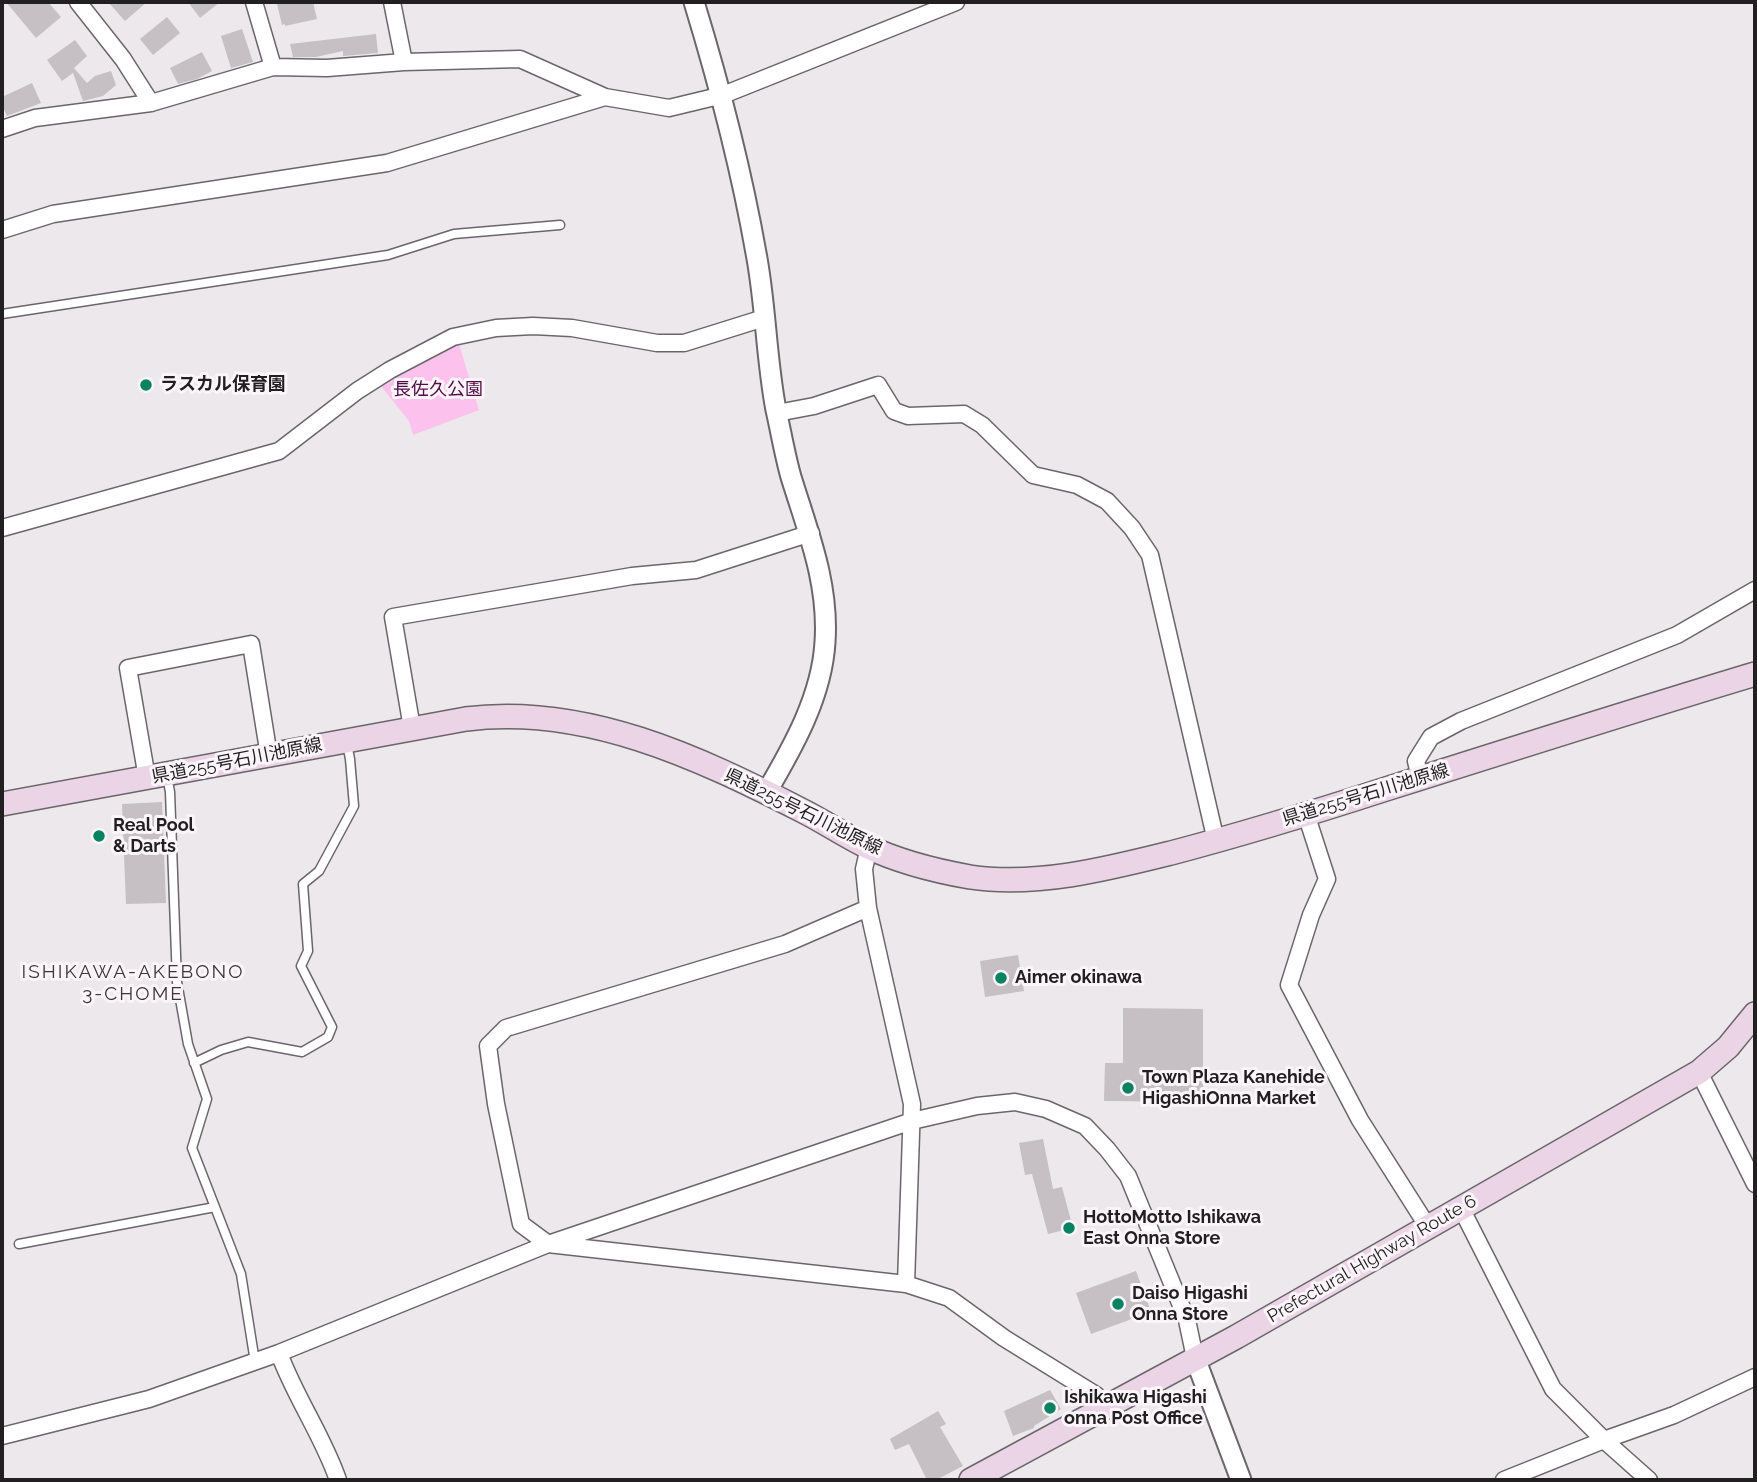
<!DOCTYPE html>
<meta charset="utf-8">
<style>
body{margin:0}
#map{position:relative;width:1757px;height:1482px;overflow:hidden;background:#ede8ec;font-family:Raleway,sans-serif}
canvas{display:block}
.frame{position:absolute;inset:0;border:4px solid #211f20;pointer-events:none}
</style>
<div id="map">
<canvas width="1757" height="1482"></canvas>
<div class="frame"></div>
</div>
<script>
const context = document.querySelector('canvas').getContext('2d');
context.lineJoin = 'round';
function paint(path, color) {
  context.fillStyle = color;
  context.fill(path, 'evenodd');
}
function strokePath(path, color, width, dash) {
  context.strokeStyle = color;
  context.lineWidth = width;
  context.lineCap = dash ? 'butt' : 'round';
  context.setLineDash(dash || []);
  context.stroke(path);
}
function label(font, color, halo, rows, align = 'center') {
  context.font = font + ' Raleway,"Noto Sans JP",sans-serif';
  context.lineWidth = 6;
  context.setLineDash([]);
  context.textBaseline = 'middle';
  context.strokeStyle = halo;
  context.fillStyle = color;
  for (const [text, x, y, turn = 0] of rows) {
    context.save();
    context.translate(x, y);
    context.rotate((+turn || 0) * Math.PI / 180);
    context.textAlign = isNaN(turn) ? turn : align;
    if (halo) context.strokeText(text, 0, 0);
    context.fillText(text, 0, 0);
    context.restore();
  }
}
const green = new Path2D(`
 M459,344l20,66 -66,25 -4,-14 -29,-36 16,-11z`);
const building = new Path2D(`
 M6,2h42l13,15 -25,21z
 M108,2h39l-22,19z
 M188,2h32l-20,16z
 M286,2h27l4,17 -32,7v-2l-3,1 -5,-21z
 M167,17l13,16 -27,22 -13,-16z
 M242,29l11,33 -22,6 -10,-32z
 M376,34l2,19 -35,3v-5l-27,6h-23l-3,-13z
 M75,40l12,16 -13,12 13,15 8,-7 16,-5 5,14 -13,11 -20,5 -10,-28 -11,8 -15,-21z
 M202,52l10,19 -15,8 -19,5 -8,-16z
 M32,83l9,20 -34,13 -5,-11v-8z
 M162,802l4,101 -40,1 -4,-100z
 M1018,955l6,36 -39,6 -5,-36z
 M1123,1008l80,1v93l-99,-1 1,-38h18z
 M1043,1139l10,50 9,-2 11,41 -25,6 -16,-60 -7,1 -6,-32z
 M1136,1271l15,41 -60,22 -15,-41z
 M1050,1390l11,19 -27,17v2l-21,8 -9,-25z
 M938,1411l8,13 -6,3 23,39 -27,14h-9l-18,-36 -14,6 -5,-11z`);
const service = new Path2D(`
 M2,314l386,-59 66,-21 106,-9
 M167,776l3,16 7,190 11,62 19,55 -15,49 49,126 14,88
 M194,1063l27,-13 27,-8 54,10 26,-15 4,-10 -31,-61 7,-15 -5,-67 16,-13 35,-65 -4,-47 -3,-15
 M19,1244l196,-37`);
const minor = new Path2D(`
 M78,2l45,57 28,44
 M254,2l19,65
 M392,2l12,60
 M2,129l33,-11 116,-15 122,-36 54,1 77,-6 116,-3 85,38 64,11 54,-13 233,-93
 M2,230l51,-16 334,-51 218,-66
 M777,413l37,-7 64,-21 16,26 14,5 56,-2 18,11 51,50 44,10 30,16 25,27 18,27 66,286
 M2,528l277,-77 78,-60 33,-21 63,-33 43,-9 37,-2 39,2 85,15h27l80,-25
 M412,728l-19,-111 239,-41 64,-6 115,-37
 M147,778l-19,-110 123,-24 18,112
 M1420,778l-4,-17 15,-24 30,-16 216,-86 78,-45
 M1306,814l21,65 -16,36 -22,70 71,135 68,107
 M869,847l-5,22 4,39 44,196 -6,180
 M868,908l-83,36 -279,84 -18,18 8,58 25,120 27,20 358,40 43,14 55,40 92,57 6,14
 M1699,1072l56,112
 M1461,1208l92,181 51,51 45,40
 M279,1353c16,44 44,83 59,127
 M2,1436l147,-37 130,-46 269,-109 364,-123 65,-15 38,-4 31,7 39,17 22,23 21,27 59,144 8,38
 M1504,1480l100,-40 70,-25 81,-38`);
const tertiary = new Path2D(`
 M694,2c25,82 47,166 62,251 10,52 10,105 20,157 5,22 9,46 15,67 17,55 38,106 34,165 -3,54 -32,105 -59,151
 M1195,1358l46,122`);
const secondary = new Path2D(`
 M2,804l464,-85c118,-15 232,38 335,91 22,11 43,25 65,36 31,15 70,25 104,31 66,10 137,-8 201,-24 72,-19 144,-41 215,-64 123,-39 246,-78 369,-115
 M971,1480l265,-143 463,-265 29,-25 27,-33`);
const markers = [
 [146,385,7,"#088261"],
 [99,836,7,"#088261"],
 [1001,978,7,"#088261"],
 [1128,1088,7,"#088261"],
 [1069,1228,7,"#088261"],
 [1118,1304,7,"#088261"],
 [1050,1408,7,"#088261"]
];
const poiNames = [
 ["ラスカル保育園",160,385],
 ["Real Pool",113,826],
 ["& Darts",113,847],
 ["Aimer okinawa",1015,978],
 ["Town Plaza Kanehide",1142,1078],
 ["HigashiOnna Market",1142,1099],
 ["HottoMotto Ishikawa",1083,1218],
 ["East Onna Store",1083,1239],
 ["Daiso Higashi",1132,1294],
 ["Onna Store",1132,1315],
 ["Ishikawa Higashi",1064,1398],
 ["onna Post Office",1064,1419]
];
const parkNames = [
 ["長佐久公園",438,390]
];
const streetNames = [
 ["県道255号石川池原線",237,761,-11],
 ["県道255号石川池原線",1366,795,-17],
 ["県道255号石川池原線",803,812,26],
 ["Prefectural Highway Route 6",1372,1259,-30]
];
const neighbourhoodNames = [
 ["ISHIKAWA-AKEBONO",133,972],
 ["3-CHOME",133,994]
];
paint(green, '#fcc2ed');
paint(building, '#c6c0c4');
strokePath(service, '#6a6669', 11);
strokePath(minor, '#6a6669', 19);
strokePath(tertiary, '#6a6669', 23);
strokePath(secondary, '#6a6669', 26);
strokePath(service, '#fff', 8);
strokePath(minor, '#fff', 16);
strokePath(tertiary, '#fff', 19);
strokePath(secondary, '#ebd4e6', 23);
for (const [x, y, r, color] of markers) {
  const dot = new Path2D();
  dot.arc(x, y, r, 0, 2 * Math.PI);
  context.fillStyle = color;
  context.fill(dot);
  strokePath(dot, '#fbf5f9', 2.5);
}
label('bold 18px', '#211f20', '#fbf5f9', poiNames, 'left');
label('18px', '#510b45', '#fbf5f9', parkNames);
label('18px', '#211f20', '#fbf5f9', streetNames);
context.letterSpacing = '2px';
label('19px', '#3c373a', '#fbf5f9', neighbourhoodNames);
context.letterSpacing = '0px';
</script>
